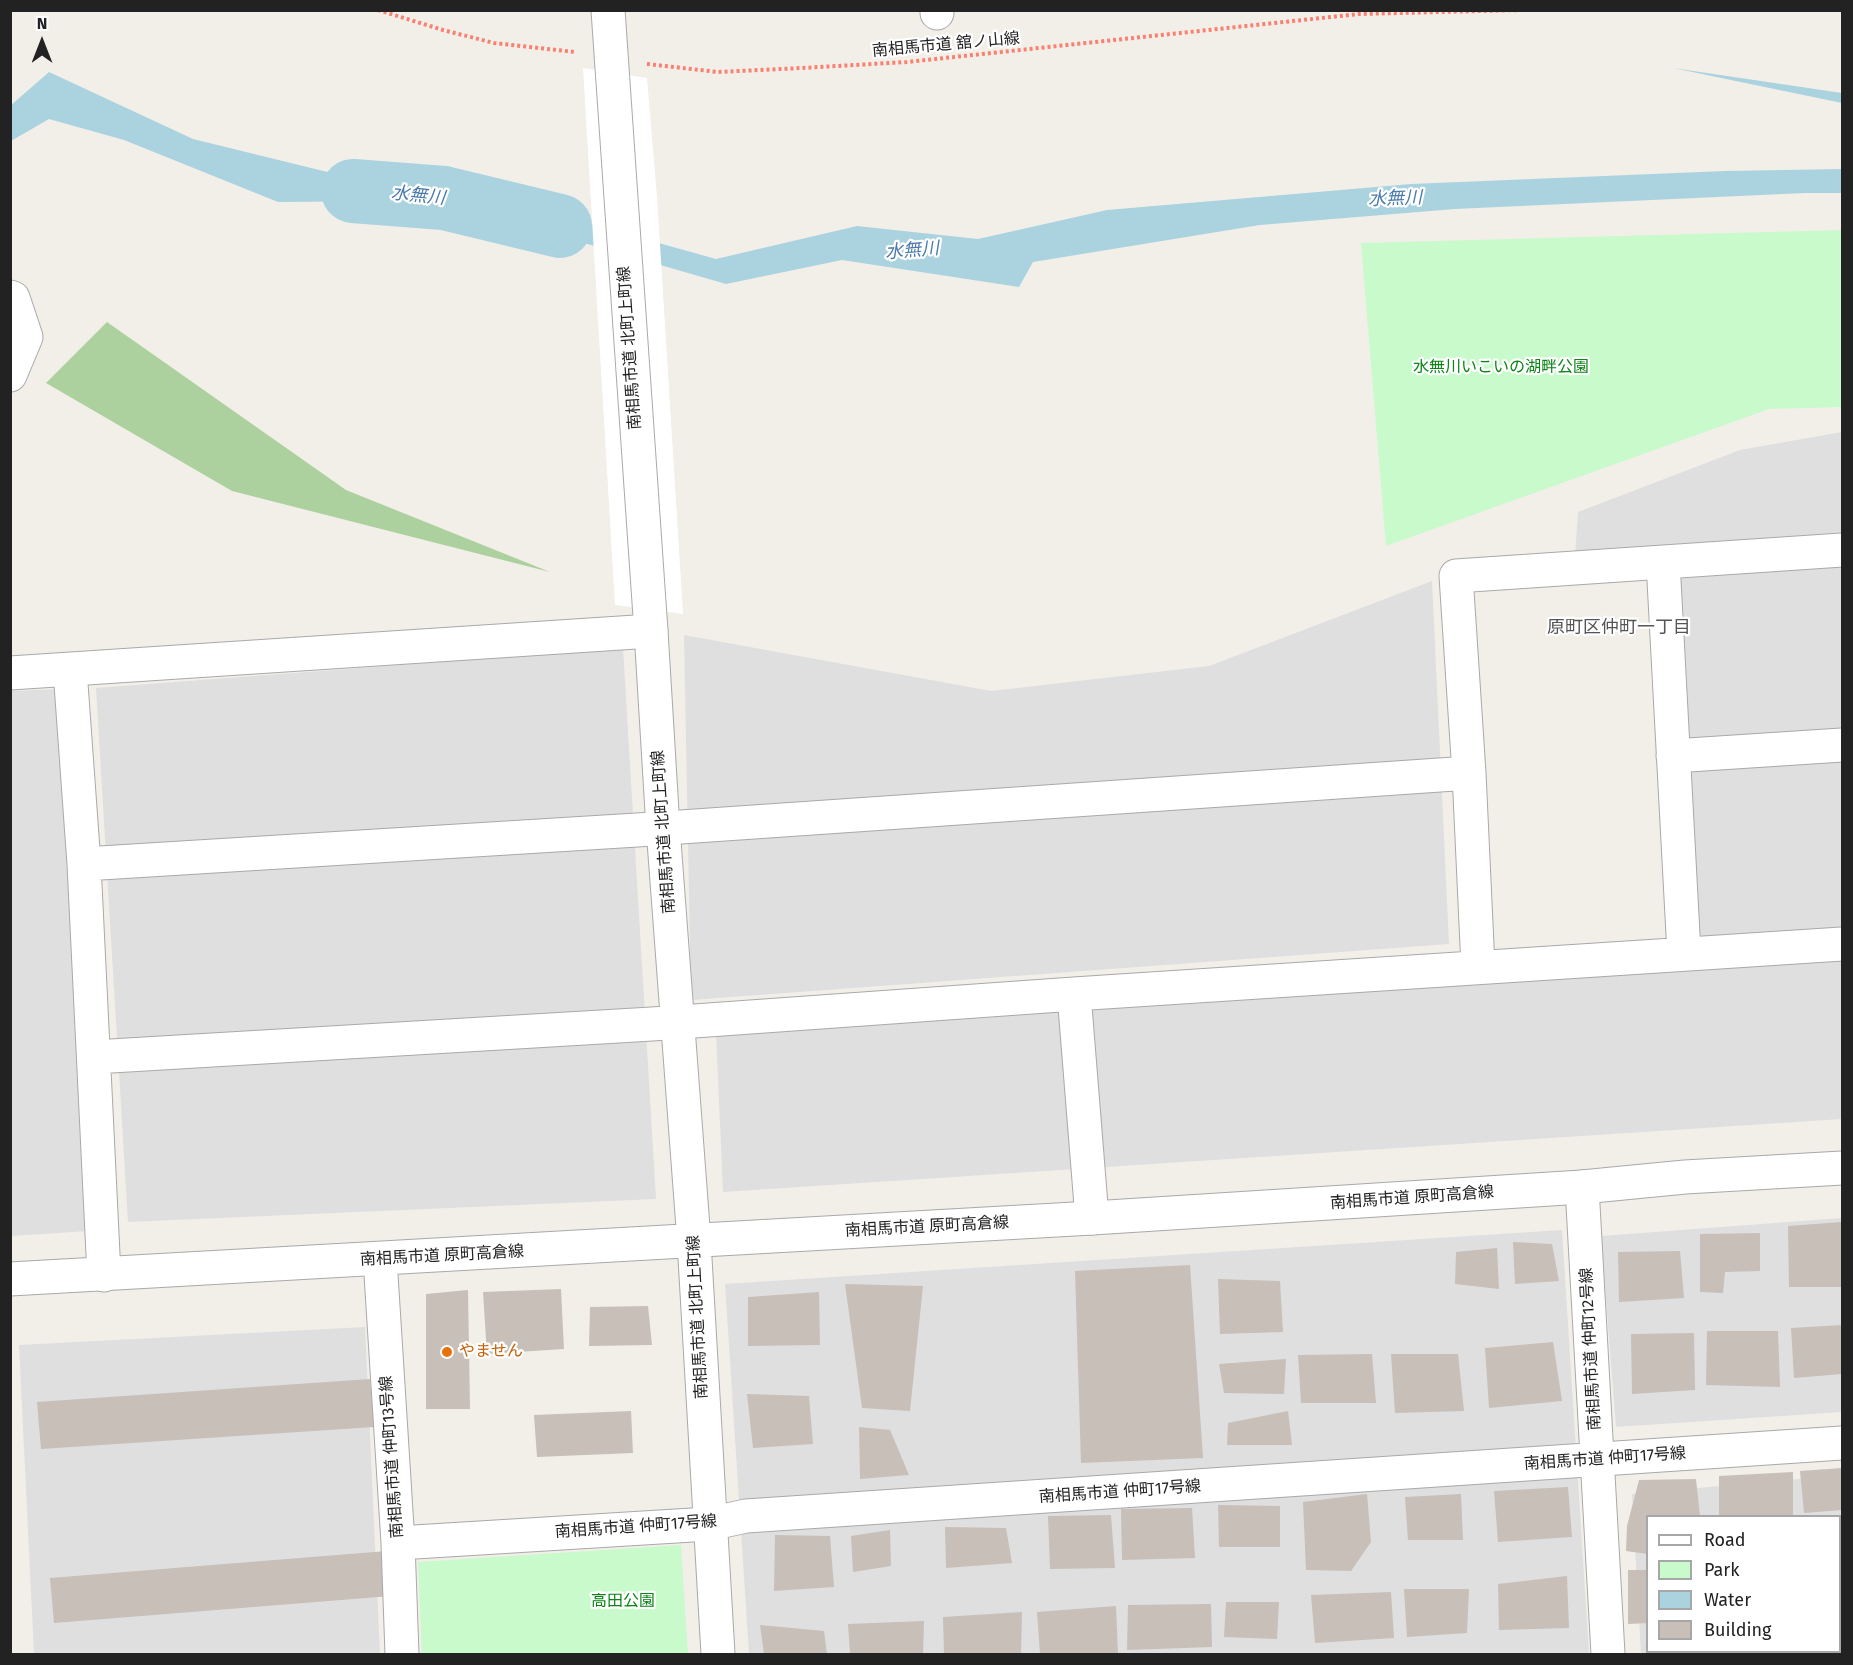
<!DOCTYPE html>
<meta charset="utf-8">
<style>
body{margin:0}
#map{position:relative;width:1853px;height:1665px;overflow:hidden;background:#f2efe9;font-family:"Fira Sans",sans-serif}
canvas{display:block}
.frame{position:absolute;inset:0;border:12px solid #222;pointer-events:none}
.legend{position:absolute;left:1646px;top:1515px;width:195px;height:138px;box-sizing:border-box;background:#fff;border:2px solid #a7a7a7;margin:0;padding:8px 10px;list-style:none;font-size:18px;color:#222}
.legend li{display:flex;align-items:center;gap:12px;height:30px}
.legend b{width:30px;border:2px solid #a7a7a7}
.north{position:absolute;left:12px;top:12px;width:60px;height:60px;-webkit-text-stroke:4px #fff;paint-order:stroke;rotate:0deg;font-size:16px;font-weight:700;line-height:24px;text-align:center;color:#222}
.north::after{content:'';display:block;margin:auto;width:21px;height:27px;background:#222;clip-path:polygon(50% 0,100% 100%,50% 72%,0 100%)}
</style>
<div id="map">
<canvas width="1853" height="1665"></canvas>
<div class="frame"></div>
<ul class="legend">
<li><b style="height:8px;background:#fff"></b>Road</li>
<li><b style="height:16px;background:#c8facc"></b>Park</li>
<li><b style="height:16px;background:#aad3df"></b>Water</li>
<li><b style="height:16px;background:#c7bfb8"></b>Building</li>
</ul>
<div class="north">N</div>
</div>
<script>
const context = document.querySelector('canvas').getContext('2d');
context.lineJoin = 'round';
function paint(path, color) {
  context.fillStyle = color;
  context.fill(path, 'evenodd');
}
function strokePath(path, color, width, dash) {
  context.strokeStyle = color;
  context.lineWidth = width;
  context.lineCap = dash ? 'butt' : 'round';
  context.setLineDash(dash || []);
  context.stroke(path);
}
function label(font, color, halo, rows, align = 'center') {
  context.font = font + ' "Fira Sans","Noto Sans JP",sans-serif';
  context.lineWidth = 4.5;
  context.setLineDash([]);
  context.textBaseline = 'middle';
  context.strokeStyle = halo;
  context.fillStyle = color;
  for (const [text, x, y, turn = 0] of rows) {
    context.save();
    context.translate(x, y);
    context.rotate((+turn || 0) * Math.PI / 180);
    context.textAlign = isNaN(turn) ? turn : align;
    if (halo) context.strokeText(text, 0, 0);
    context.fillText(text, 0, 0);
    context.restore();
  }
}
const residential = new Path2D(`
 M1842,432v503l-150,10 -19,-396 -98,7 3,-44 162,-62z
 M1432,581l17,363 -758,56 -7,-365 307,56 218,-25z
 M623,648l33,551 -528,23 -32,-534z
 M63,689l25,542 -77,5 -1,-545z
 M1842,958v161l-1119,73 -7,-159z
 M1842,1218v194l-226,15 -15,-191z
 M1562,1230l27,424h-840l-24,-370z
 M365,1327l15,327h-346l-15,-309z
 M1842,1475v174h-2v-133h-192v136h155l-40,2h-122l-9,-160z`);
const forest = new Path2D(`
 M107,322l239,168 204,82 -318,-81 -186,-108z`);
const park = new Path2D(`
 M1842,230v177l-73,2 -383,137 -25,-303z
 M681,1545l7,109h-266l-4,-92z`);
const water = new Path2D(`
 M1673,68l169,25v10z
 M49,72l144,67 159,39 131,16 233,65 141,-33 121,13 129,-29 304,-26 314,-13 117,-2v24h-37l-350,16 -195,16 -227,37 -14,25 -177,-27 -116,24 -256,-74 12,-15 -85,6 -119,1 -154,-62 -75,-21 -38,22 -1,-35z`);
const pier = new Path2D(`
 M583,68l64,10 10,119 26,417 -68,-9z`);
const river = new Path2D(`
 M353,191l91,7 116,28`);
const building = new Path2D(`
 M1842,1222v65h-53l-1,-61z
 M1760,1233v38l-35,1 -2,21 -23,-1v-58z
 M1513,1242l39,2 7,37 -44,3z
 M1497,1248l2,41 -44,-5 1,-32z
 M1680,1251l4,47 -65,4 -1,-50z
 M1190,1265l13,193 -122,5 -6,-192z
 M1218,1279l62,2 3,51 -63,2z
 M845,1284l78,2 -13,125 -48,-3z
 M561,1289l3,60 -77,5 -4,-62z
 M468,1290l2,119h-44v-115z
 M819,1292l1,53 -72,1v-49z
 M648,1306l4,39 -63,1 1,-39z
 M1842,1325v49l-48,4 -3,-50z
 M1707,1331h71l2,56 -74,-2z
 M1694,1333l1,57 -63,4 -1,-60z
 M1553,1342l9,59 -73,7 -4,-60z
 M1372,1354l4,49h-75l-3,-48z
 M1391,1354h67l6,57 -69,2z
 M1286,1359l-2,35 -60,-1 -5,-29z
 M370,1379l4,48 -333,22 -4,-47z
 M747,1394l62,2 4,48 -60,4z
 M631,1411l2,42 -96,4 -3,-42z
 M1288,1411l4,34h-65l1,-22z
 M859,1427l31,3 19,45 -49,4z
 M1842,1468v42l-38,3 -4,-42z
 M1793,1472v44h-74v-40z
 M1696,1479l4,37h-52v38l-22,-3 1,-25 12,-46z
 M1568,1487l4,50 -74,5 -4,-51z
 M1367,1494l4,48 -20,29 -45,-1 -3,-68z
 M1461,1494l2,46h-55l-3,-43z
 M1218,1505l62,1v41h-61z
 M1192,1508l3,50 -73,2 -1,-51z
 M1111,1515l4,53 -65,1 -2,-53z
 M945,1527l61,1 6,35 -66,5z
 M890,1530l1,36 -38,6 -2,-36z
 M775,1535l55,1 4,51 -60,4z
 M387,1551l4,45 -337,27 -4,-45z
 M1840,1561h2v47h-2z
 M1628,1570h20v53l-20,1z
 M1567,1576l2,52 -70,2 -1,-46z
 M1404,1589h65l-2,44 -60,4z
 M1391,1592l3,46 -79,5 -4,-48z
 M1226,1602h53l-2,37 -53,-2z
 M1211,1604l1,43 -85,3 1,-45z
 M1116,1606l2,48h-78l-3,-42z
 M1022,1612l-1,42h-77l-1,-37z
 M924,1621l-1,33h-73l-2,-30z
 M760,1625l64,6 3,23h-63z`);
const path = new Path2D(`
 M378,10l65,20 51,13 81,9
 M647,64l71,8 84,-4 105,-6 452,-48 163,-4`);
const minor = new Path2D(`
 M937,13v-3
 M10,297l3,1 13,39 -16,38
 M1663,562l21,391
 M70,670l14,194 20,411
 M10,673l641,-42
 M1673,756l169,-11
 M84,864l553,-34 832,-57
 M1478,967l-9,-194 -13,-197 386,-26
 M1074,994l18,224
 M94,1057l558,-33 422,-30 768,-50
 M1582,1187l26,467
 M380,1259l18,284 4,111
 M398,1543l311,-19 37,-8 1096,-73`);
const tertiary = new Path2D(`
 M608,10l43,621 12,197 31,413 24,413
 M10,1279l1082,-61 490,-31 103,-10 157,-9`);
const markers = [
 [447,1352,6,"#e8710a"]
];
const streetNames = [
 ["南相馬市道 舘ノ山線",946,45,-5],
 ["南相馬市道 北町上町線",630,348,-94],
 ["南相馬市道 北町上町線",664,832,-94],
 ["南相馬市道 原町高倉線",1412,1198,-4],
 ["南相馬市道 原町高倉線",927,1227,-3],
 ["南相馬市道 原町高倉線",442,1256,-3],
 ["南相馬市道 北町上町線",698,1317,-93],
 ["南相馬市道 仲町12号線",1591,1349,-93],
 ["南相馬市道 仲町13号線",392,1457,-94],
 ["南相馬市道 仲町17号線",1605,1459,-4],
 ["南相馬市道 仲町17号線",1120,1492,-4],
 ["南相馬市道 仲町17号線",636,1527,-4]
];
const parkNames = [
 ["水無川いこいの湖畔公園",1501,368],
 ["高田公園",623,1602]
];
const foodNames = [
 ["やません",459,1352]
];
const waterNames = [
 ["水無川",418,196,6],
 ["水無川",1395,199,-2],
 ["水無川",912,251,-5]
];
const neighbourhoodNames = [
 ["原町区仲町一丁目",1619,628]
];
paint(residential, '#e0dfdf');
paint(forest, '#add19e');
paint(park, '#c8facc');
paint(water, '#aad3df');
paint(pier, '#fff');
strokePath(river, '#aad3df', 64);
paint(building, '#c7bfb8');
strokePath(minor, '#a9a9a9', 35);
strokePath(tertiary, '#a9a9a9', 35);
strokePath(path, '#fa8072', 4, [3, 3]);
strokePath(minor, '#fff', 33);
strokePath(tertiary, '#fff', 33);
for (const [x, y, r, color] of markers) {
  const dot = new Path2D();
  dot.arc(x, y, r, 0, 2 * Math.PI);
  context.fillStyle = color;
  context.fill(dot);
  strokePath(dot, '#fff', 2);
}
label('16px', '#222', '#fff', streetNames);
label('16px', '#0c8416', '#fff', parkNames);
label('16px', '#c56008', '#fff', foodNames, 'left');
label('italic 18px', '#4a7aab', '#fff', waterNames);
label('18px', '#555', '#fff', neighbourhoodNames);
</script>
